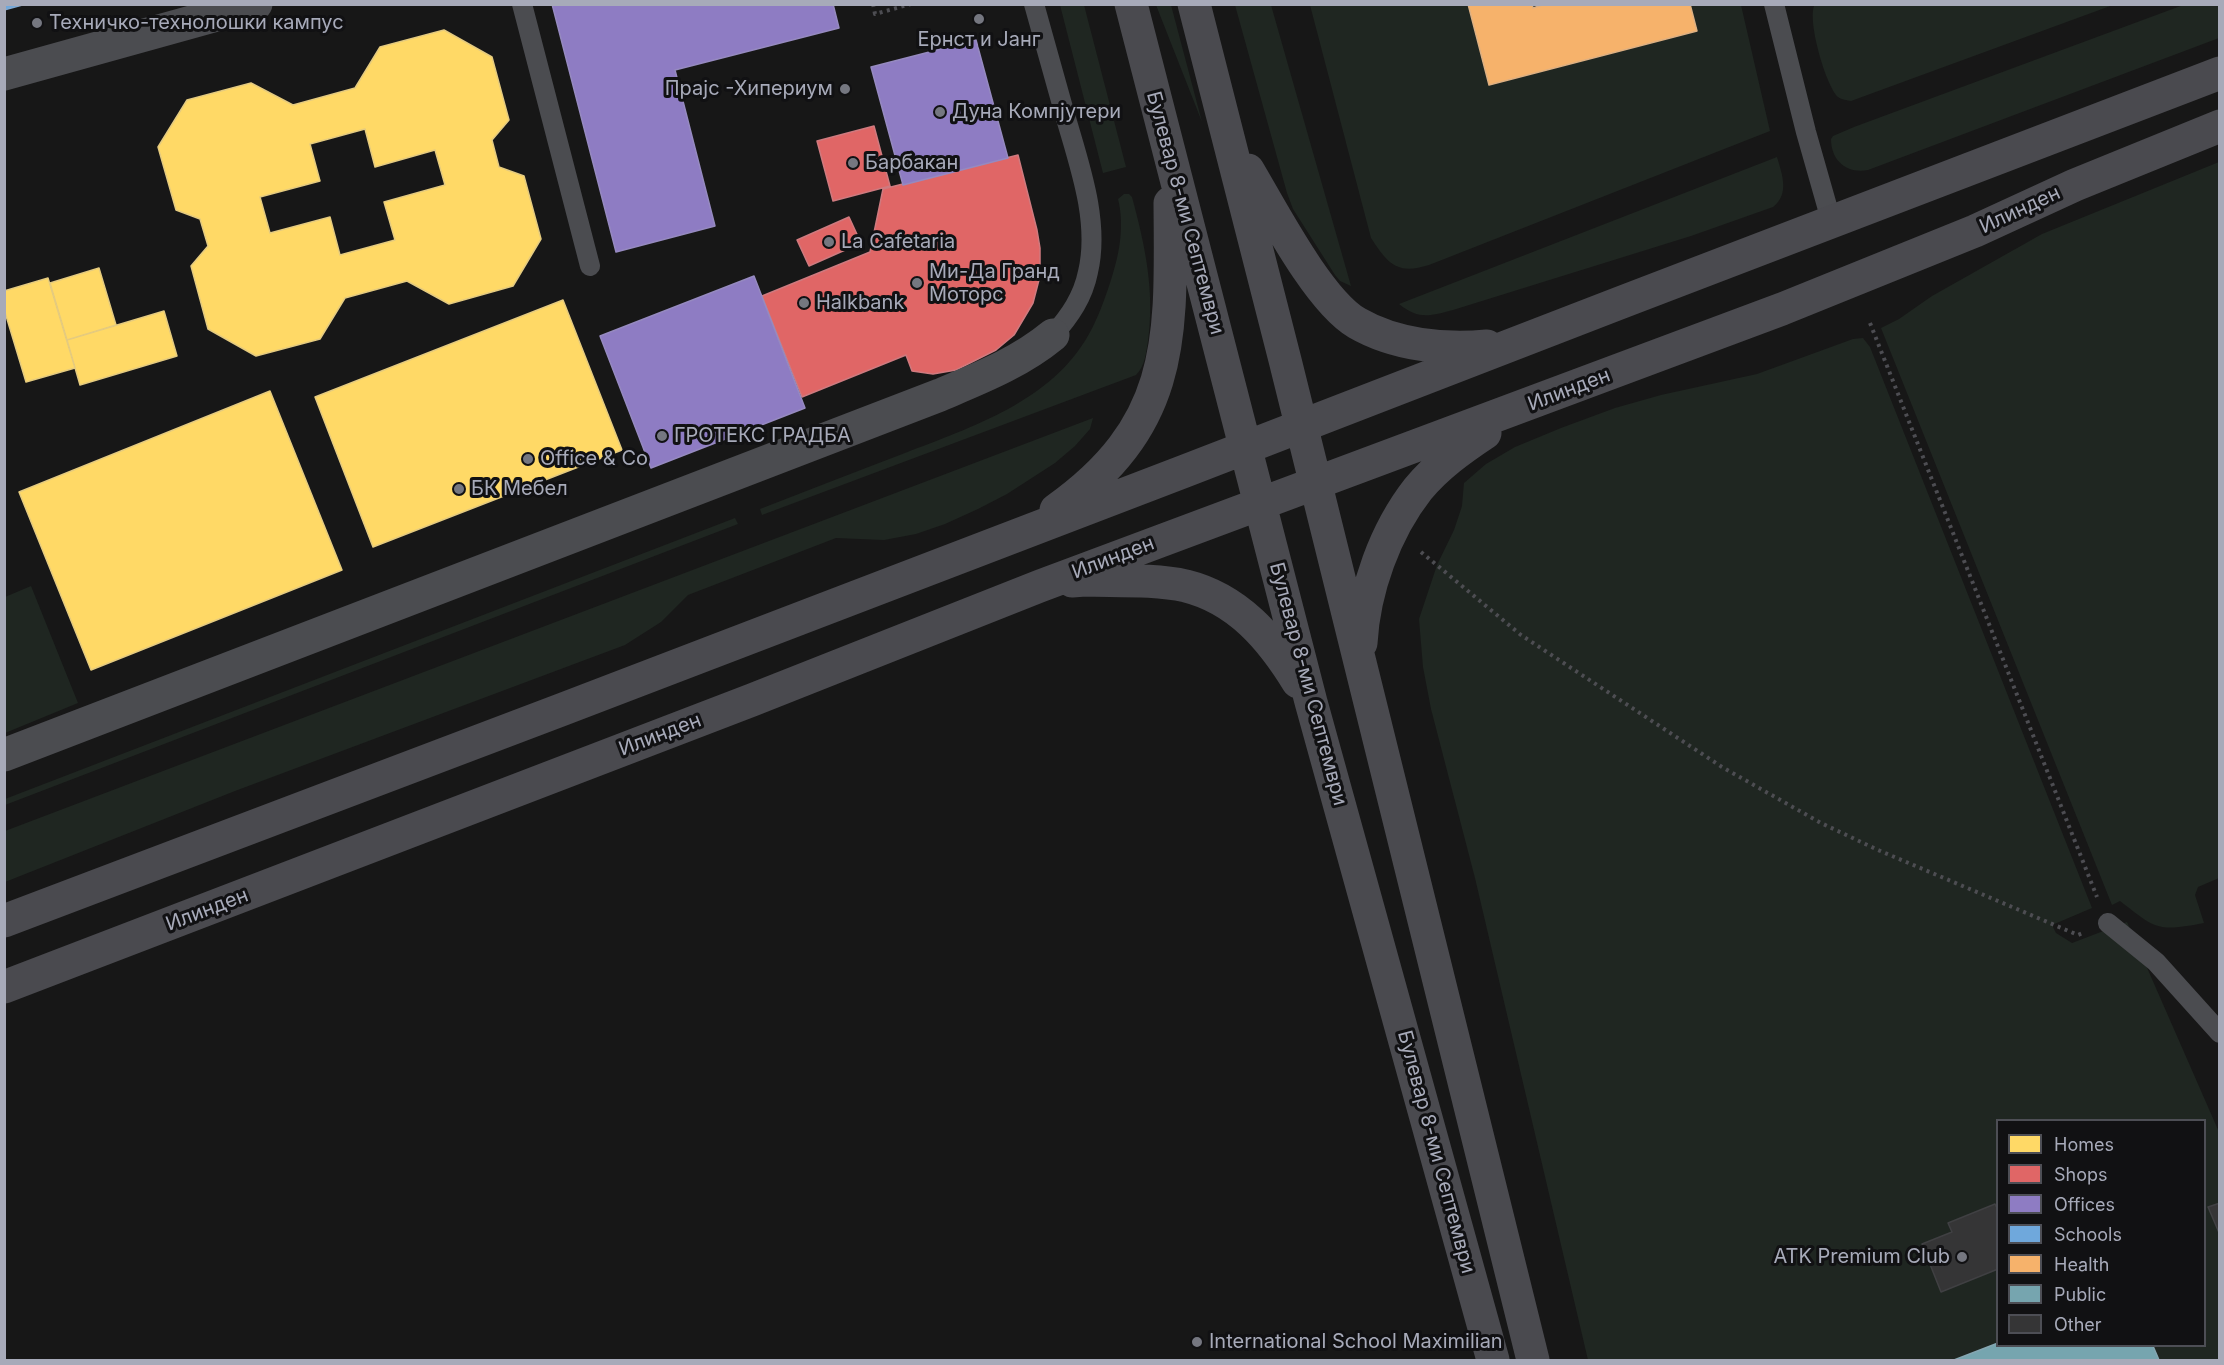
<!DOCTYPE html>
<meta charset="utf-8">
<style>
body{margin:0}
#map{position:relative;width:2224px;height:1365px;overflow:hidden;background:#171717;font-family:Inter,sans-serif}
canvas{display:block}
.frame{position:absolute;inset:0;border:6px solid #a7aab9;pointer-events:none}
.legend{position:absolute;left:1996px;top:1119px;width:210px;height:228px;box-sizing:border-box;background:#111113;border:2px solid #4d4e55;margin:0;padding:8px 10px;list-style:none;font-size:18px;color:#a7aab9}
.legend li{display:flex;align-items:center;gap:12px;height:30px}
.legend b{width:30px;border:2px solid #4d4e55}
</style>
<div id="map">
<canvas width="2224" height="1365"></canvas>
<div class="frame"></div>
<ul class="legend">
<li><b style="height:16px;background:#ffd966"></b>Homes</li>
<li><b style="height:16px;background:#e06666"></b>Shops</li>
<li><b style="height:16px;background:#8e7cc3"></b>Offices</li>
<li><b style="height:16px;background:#6fa8dc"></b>Schools</li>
<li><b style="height:16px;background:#f6b26b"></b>Health</li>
<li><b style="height:16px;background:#76a5af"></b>Public</li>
<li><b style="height:16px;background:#353536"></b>Other</li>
</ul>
</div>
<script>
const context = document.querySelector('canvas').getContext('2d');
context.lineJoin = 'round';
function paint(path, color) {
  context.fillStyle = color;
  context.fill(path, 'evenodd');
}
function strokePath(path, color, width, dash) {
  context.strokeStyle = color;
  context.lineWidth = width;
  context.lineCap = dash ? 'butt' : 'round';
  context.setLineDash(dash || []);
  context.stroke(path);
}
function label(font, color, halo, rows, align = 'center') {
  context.font = font + ' Inter,sans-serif';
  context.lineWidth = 6;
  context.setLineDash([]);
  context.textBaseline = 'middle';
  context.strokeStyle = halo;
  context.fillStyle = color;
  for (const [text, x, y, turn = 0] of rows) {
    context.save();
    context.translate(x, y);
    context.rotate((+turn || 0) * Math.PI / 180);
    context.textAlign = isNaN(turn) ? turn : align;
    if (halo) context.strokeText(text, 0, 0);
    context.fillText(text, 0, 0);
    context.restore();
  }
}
const green = new Path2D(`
 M1815,4l298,1 -262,96c-4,-1 -9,-1 -13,-4 -12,-11 -32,-79 -23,-93z
 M2186,4l33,1v33l-351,132c-21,4 -37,-9 -37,-31l2,-3 21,-9z
 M1060,5h24l42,162 -23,6z
 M1156,5h15l31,117z
 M1235,5h36l80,281 -11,-5 -5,-6 -42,-66 -6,-16z
 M1310,5h431l29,126 -341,134c-32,10 -41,-1 -58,-27z
 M1777,157c5,17 13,37 -4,50l-82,29 -238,74c-23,6 -34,10 -54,-6z
 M2219,162v716l-21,9 -3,8 9,28c-47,9 -48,6 -84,-22l-8,4 -231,-577 18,-9 33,-23 110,-62z
 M1124,194h5l3,3c13,48 23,94 16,144 -2,12 -3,25 -12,34l-374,140 -2,-6c48,-19 96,-37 145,-56 67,-26 147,-52 184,-119 9,-16 15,-33 21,-51 9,-27 15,-56 8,-84z
 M1863,338l7,9 222,561 -40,17 4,8 16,10 55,-21 92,210v228h-631l-113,-482 -44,-169 -8,-42 -4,-48 18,-54 17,-35 8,-24 2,-23 22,-19 29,-17 46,-19 54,-20 46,-13 96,-21 96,-35zM1998,1120h206v226h-206z
 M1093,418l-3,11 -15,17 -20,17 -48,31 -29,15 -33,15 -29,10 -32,6 -48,-2 -148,57 -27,27 -36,23 -390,146 -230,91v-51z
 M735,518l3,6 -733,281v-6z
 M31,586l47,117 -73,30v-136z`);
const homes = new Path2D(`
 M444,30l48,27 17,63 -17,20 7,27 25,9 17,63 -28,47 -64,18 -42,-23 -62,17 -25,41 -64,17 -48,-27 -17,-63 17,-20 -8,-27 -24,-9 -18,-63 29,-47 64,-17 42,22 62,-17 25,-41zM365,129l10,38 60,-17 10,35 -61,17 11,38 -55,15 -10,-38 -60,16 -10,-36 60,-16 -10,-37z
 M99,268l17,57 -49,15 -17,-57z
 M48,278l27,90 -49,14 -22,-73v-18z
 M563,300l59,150 -249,97 -58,-150z
 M164,311l13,45 -97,29 -13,-45z
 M270,391l72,179 -251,100 -72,-178z`);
const shops = new Path2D(`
 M874,126l16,60 -57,15 -16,-60z
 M1018,155l19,75 3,18v28l-7,27 -19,32 -18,15 -40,20 -23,4 -21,-3 -6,-16 -104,42 -40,-101 108,-44 13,-63z
 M849,217l12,26 -52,23 -12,-26z`);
const offices = new Path2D(`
 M552,4h281l6,24 -164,42 40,156 -99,26z
 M976,40l32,118 -105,27 -32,-118z
 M754,276l51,132 -154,60 -51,-132z`);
const schools = new Path2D(`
 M4,4h22l-22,6z`);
const health = new Path2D(`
 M1468,4h64l1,4 12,-4h145l7,27 -208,54z`);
const public = new Path2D(`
 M1998,1343v3h155l6,14h-205z`);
const building = new Path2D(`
 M2220,1203v32l-12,-28z
 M1995,1204l3,6v59l-57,23 -19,-48 30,-12 -4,-9z`);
const path = new Path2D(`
 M873,4l2,10 36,-10
 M1870,323l227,574
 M1421,552l100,83 201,132 99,56 57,27 200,85 5,-2`);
const lane = new Path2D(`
 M522,4l68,262
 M1034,4c10,37 21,74 31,111 14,49 35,106 23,157 -5,25 -18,44 -35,63
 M1774,4l32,128 25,88
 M2108,923l48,39 64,71`);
const street = new Path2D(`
 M4,74l252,-70
 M4,755l936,-360c40,-17 79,-32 113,-60`);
const secondary = new Path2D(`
 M1131,4l180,698 182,658
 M1194,4l91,356 248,1000
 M1248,170c24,40 70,130 109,153 38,22 87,27 130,23
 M1056,510c121,-86 115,-173 114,-307
 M1072,581l13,-1c31,1 70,-1 101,6 52,13 85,52 112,96
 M1361,643c3,-53 24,-112 57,-154 19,-23 43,-40 67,-56
 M4,921c394,-150 788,-297 1181,-450 345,-133 689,-267 1035,-398
 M4,987l748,-287 288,-114 742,-277 193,-78 100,-46 145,-59`);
const markers = [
 [979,19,6,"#757780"],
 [37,23,6,"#757780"],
 [845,89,6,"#757780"],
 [940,112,6,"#757780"],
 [853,163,6,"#757780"],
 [829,242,6,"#757780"],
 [917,283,6,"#757780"],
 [804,303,6,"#757780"],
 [662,436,6,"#757780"],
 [528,459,6,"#757780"],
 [459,489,6,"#757780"],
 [1962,1257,6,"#757780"],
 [1197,1342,6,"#757780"]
];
const poiNames = [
 ["Техничко-технолошки кампус",49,23],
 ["Ернст и Јанг",979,40,"center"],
 ["Прајс -Хипериум",833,89,"right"],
 ["Дуна Компјутери",952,112],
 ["Барбакан",865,163],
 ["La Cafetaria",841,242],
 ["Ми-Да Гранд",929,272],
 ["Моторс",929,295],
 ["Halkbank",816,303],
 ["ГРОТЕКС ГРАДБА",674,436],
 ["Office & Co",540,459],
 ["БК Мебел",471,489],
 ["ATK Premium Club",1950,1257,"right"],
 ["International School Maximilian",1209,1342]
];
const streetNames = [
 ["Илинден",2020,210,-25],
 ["Булевар 8-ми Септември",1185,213,75],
 ["Илинден",1569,390,-21],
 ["Илинден",1113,558,-21],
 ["Булевар 8-ми Септември",1308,684,75],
 ["Илинден",660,735,-21],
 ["Илинден",207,910,-21],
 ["Булевар 8-ми Септември",1436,1152,75]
];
paint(green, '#1f2621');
paint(homes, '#ffd966');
strokePath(homes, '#e5cb7f', 1.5);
paint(shops, '#e06666');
strokePath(shops, '#cf7a7f', 1.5);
paint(offices, '#8e7cc3');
strokePath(offices, '#968ac0', 1.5);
paint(schools, '#6fa8dc');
strokePath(schools, '#80a9d2', 1.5);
paint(health, '#f6b26b');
strokePath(health, '#deb082', 1.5);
paint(public, '#76a5af');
strokePath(public, '#85a6b2', 1.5);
paint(building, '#353536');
strokePath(building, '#404043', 1.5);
strokePath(path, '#4d4d52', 4, [3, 4.5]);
strokePath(lane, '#4b4c50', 20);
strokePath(street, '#4b4c50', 33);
strokePath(secondary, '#4a4a4f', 33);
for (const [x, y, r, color] of markers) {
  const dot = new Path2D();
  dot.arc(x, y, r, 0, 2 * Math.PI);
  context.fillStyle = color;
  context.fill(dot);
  strokePath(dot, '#111113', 2);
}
label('20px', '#a7aab9', '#111113', poiNames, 'left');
label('20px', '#a7aab9', '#111113', streetNames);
</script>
